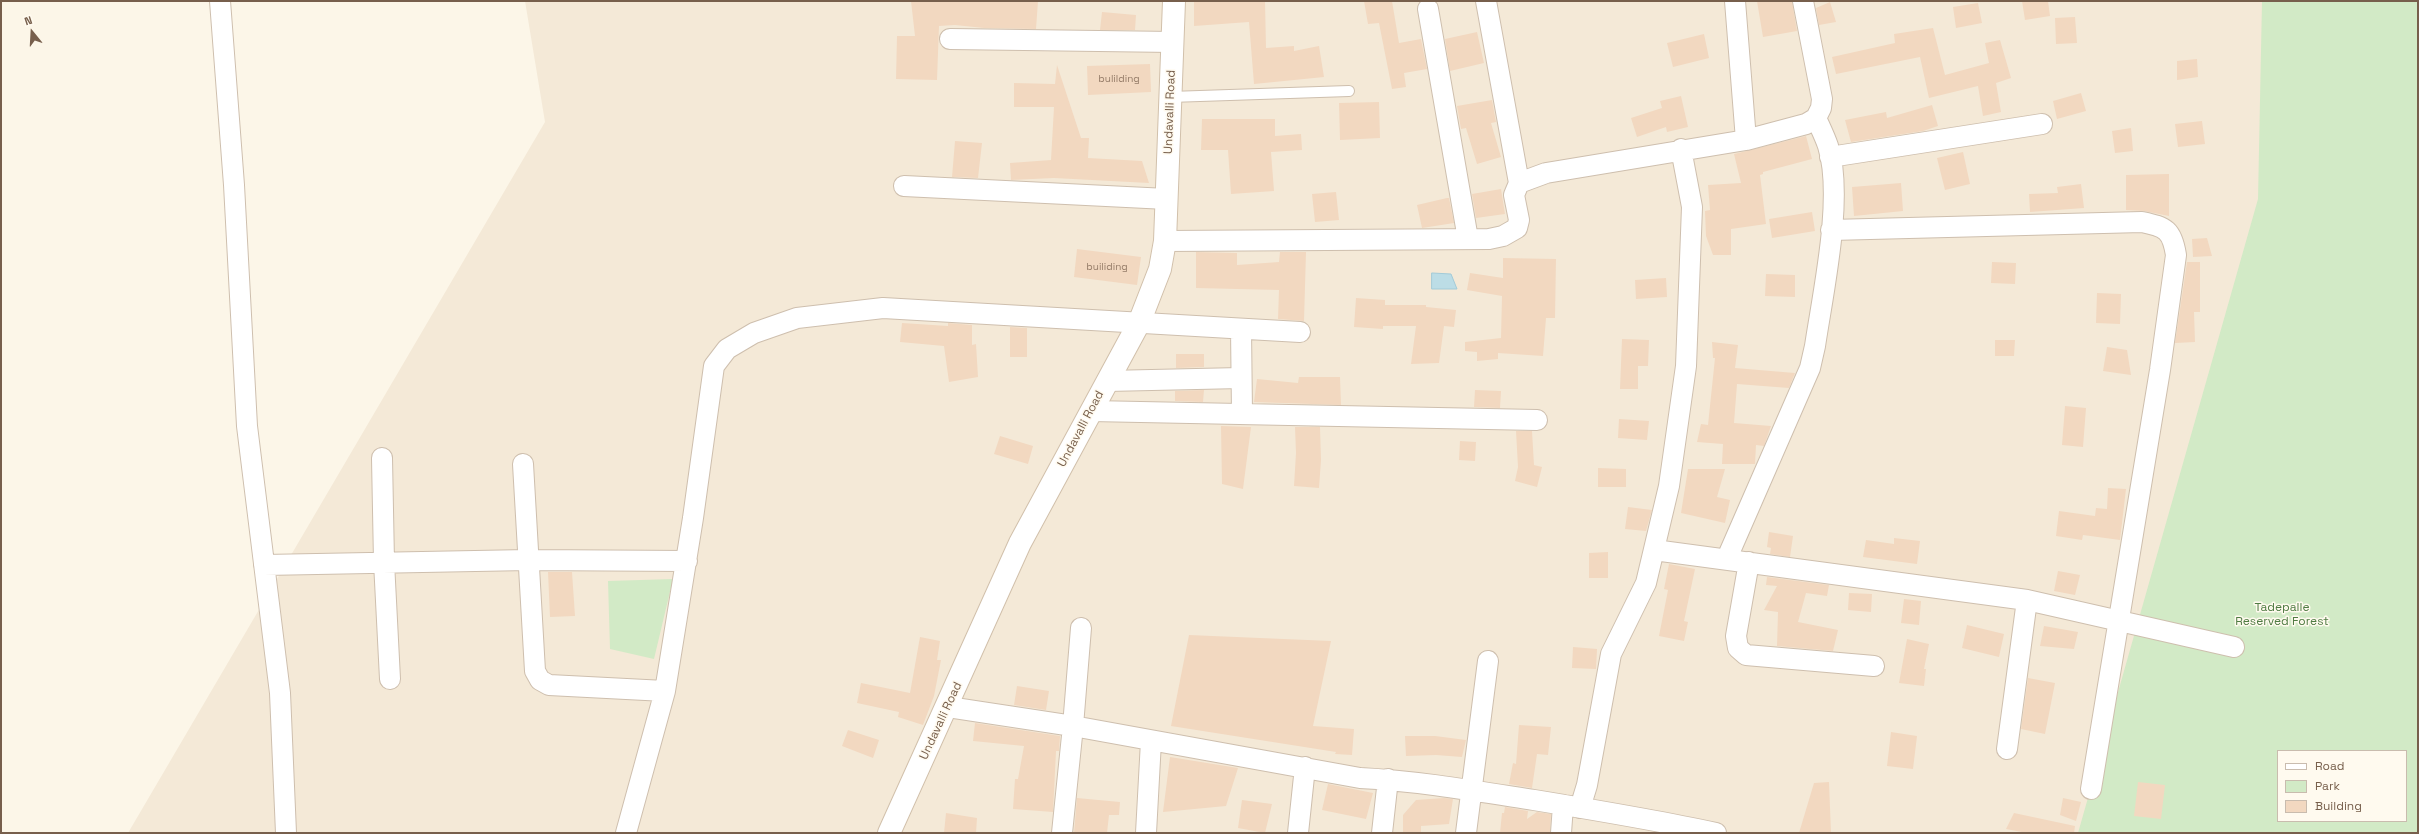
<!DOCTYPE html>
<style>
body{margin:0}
#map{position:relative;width:2419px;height:834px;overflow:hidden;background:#fcf6e8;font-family:"Space Grotesk",sans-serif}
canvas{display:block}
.frame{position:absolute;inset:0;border:2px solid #775f4c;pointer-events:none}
.legend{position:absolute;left:2277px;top:750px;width:130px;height:72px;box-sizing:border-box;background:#fffaef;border:1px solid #c9bcae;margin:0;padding:5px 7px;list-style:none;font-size:12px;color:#775f4c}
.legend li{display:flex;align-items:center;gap:8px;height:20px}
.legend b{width:20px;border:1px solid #c9bcae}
.north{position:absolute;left:12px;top:12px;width:40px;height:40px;-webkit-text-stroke:3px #fffaef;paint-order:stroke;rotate:342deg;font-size:11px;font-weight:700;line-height:16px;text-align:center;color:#775f4c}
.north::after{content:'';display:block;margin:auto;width:14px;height:18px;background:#775f4c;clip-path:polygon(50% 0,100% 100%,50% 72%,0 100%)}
</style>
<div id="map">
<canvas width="2419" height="834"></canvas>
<div class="frame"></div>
<ul class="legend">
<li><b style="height:5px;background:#fff"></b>Road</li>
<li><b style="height:11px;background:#d2eac6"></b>Park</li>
<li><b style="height:11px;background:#f2d8c0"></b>Building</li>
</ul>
<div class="north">N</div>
</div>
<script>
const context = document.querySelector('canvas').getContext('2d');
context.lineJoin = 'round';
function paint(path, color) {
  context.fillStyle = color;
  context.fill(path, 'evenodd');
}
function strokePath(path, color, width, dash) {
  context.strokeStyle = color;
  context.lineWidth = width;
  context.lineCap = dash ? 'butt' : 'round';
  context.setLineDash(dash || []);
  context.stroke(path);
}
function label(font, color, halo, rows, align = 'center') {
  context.font = font + ' "Space Grotesk",sans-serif';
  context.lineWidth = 3;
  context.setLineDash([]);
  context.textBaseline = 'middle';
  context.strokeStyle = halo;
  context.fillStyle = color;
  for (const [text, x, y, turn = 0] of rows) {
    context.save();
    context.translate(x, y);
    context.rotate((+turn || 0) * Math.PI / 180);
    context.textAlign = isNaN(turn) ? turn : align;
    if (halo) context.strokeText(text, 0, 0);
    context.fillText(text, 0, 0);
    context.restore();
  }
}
const residential = new Path2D(`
 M525,1h1776l-93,832h-2080l417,-711z`);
const green = new Path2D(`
 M2262,1h156v832h-340l180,-634zM2278,751h128v70h-128z
 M673,579l-19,80 -44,-10 -2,-68z`);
const water = new Path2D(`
 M1432,273l19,1 6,15h-25z`);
const building = new Path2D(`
 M911,1h127l-2,28 -52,-1 -29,-3 -16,1 -2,54 -41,-1 1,-43h18z
 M1214,1h51l1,47 28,-2v5l25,-5 5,31 -70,7 -5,-62 -55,4v-24z
 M1364,1h28l7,42 22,-4 6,30 -23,4 2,14 -14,2 -13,-66 -11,1z
 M1757,1h35l5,30 -34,6z
 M2022,1h26l2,15 -25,4z
 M1830,2l6,20 -17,3 -3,-17z
 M1978,3l4,20 -26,5 -3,-21z
 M1102,12l34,3 -1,15h-35z
 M2075,17l2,26 -21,1 -1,-26z
 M1933,28l12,47 44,-12 -4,-20 15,-3 11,38 -15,5 5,29 -18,4 -5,-30 -49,12 -9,-41 -84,17 -4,-17 63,-14 -1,-9z
 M1477,32l7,31 -34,8 -5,-32z
 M1704,34l5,24 -36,9 -6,-24z
 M2197,59l1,18 -21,3v-19z
 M1150,64l1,28 -63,3 -1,-29z
 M1057,65l24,73h8l-1,20 54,3 7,22 -95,-5 -43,2 -1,-17 41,-3 3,-53h-40v-24l41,1z
 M2081,93l5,18 -29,8 -4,-18z
 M1681,96l7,31 -21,5 -1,-5 -29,10 -6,-19 31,-10 -2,-7z
 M1492,100l4,22 -5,1 10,34 -24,7 -11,-36 -5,1 -4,-23z
 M1379,102l1,36 -40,2 -1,-37z
 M1932,105l6,21 -15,5 -72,11 -6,-22 41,-8 1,6z
 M1202,119h73v17l26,-2 1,16 -31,2 3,39 -43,3 -3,-44h-27z
 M2202,121l3,23 -27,3 -3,-23z
 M2131,128l2,23 -18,2 -3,-22z
 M1806,136l6,23 -49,13v2l-3,1 6,49 -35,5v26h-18l-7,-19 -1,-25 5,-1 -2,-25 33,-2 -7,-29z
 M955,141l27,2 -4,35 -26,-1z
 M1963,152l7,32 -25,6 -8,-32z
 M2169,174v42l-25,-5 -18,-1v-35z
 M1901,183l2,28 -49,5 -2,-29z
 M2081,184l3,24 -54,4 -1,-18 29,-1 -1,-6z
 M1501,189l4,25 -29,4 -4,-24z
 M1336,192l3,28 -24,2 -3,-28z
 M1447,198h2l5,25 -32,5 -5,-23z
 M1812,212l3,19 -43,7 -3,-19z
 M2207,238l5,18 -19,1 -1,-18z
 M1077,249l64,8 -4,28 -63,-8z
 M1196,252l41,1v12l42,-3 1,-10h26l-2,69 -26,-2 1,-29 -83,-2z
 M1503,258l53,1 -1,59h-9l-3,38 -45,-3v6l-21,2v-9l-12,-1v-9l36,-4 1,-42 -35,-6 3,-17 33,5z
 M1992,262l24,1 -1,21 -24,-1z
 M2187,262h13v50h-6l1,30 -20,1z
 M1766,274l29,1v22l-30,-1z
 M1666,278l1,19 -31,2 -1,-19z
 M2097,293l24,1 -1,30 -24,-1z
 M1356,298l29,2v5h41v2l30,3 -2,17 -10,-1 -5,37 -28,1 5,-38h-33v3l-29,-2z
 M902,323l46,3v-3l24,2v20l4,-1 2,33 -29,5 -5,-36 -44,-4z
 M1010,327l17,1v29h-17z
 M1622,339l27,1 -1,26h-10v23h-18z
 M1995,340h20l-1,16h-19z
 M1712,342l26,3 -3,23 60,5 -6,15 -52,-4 -3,39 37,3 -7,20 -8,-1 -1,19h-33l1,-20 -26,-2 4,-18 7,1 7,-67h-2z
 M2107,347l20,3 4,25 -28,-4z
 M1176,354h28v13l-28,1z
 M1299,377h41l1,28 -87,-3 3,-23 41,4z
 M1204,390l-1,12 -28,-1v-10z
 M1475,390l26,1 -1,17 -26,-1z
 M2065,406l21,2 -3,39 -21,-2z
 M1619,419l30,2 -2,19 -29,-2z
 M1221,426l30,1 -8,62 -21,-5z
 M1295,427h25l1,33 -2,28 -25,-2 2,-33z
 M1516,431h16l2,34 8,2 -5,20 -22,-6 3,-14z
 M1000,436l33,10 -5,18 -34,-10z
 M1460,441l16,1 -1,19 -16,-1z
 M1598,468l28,1v18h-28z
 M1688,469h37l-8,28 13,3 -5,23 -44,-10z
 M2108,488l18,1 -6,51 -37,-5 -1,5 -26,-4 3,-25 36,5 1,-8 11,1z
 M1628,507l24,3 -6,21 -21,-2z
 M1769,532l24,4 -3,21 -20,-3 1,-6 -4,-1z
 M1894,538l26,3 -3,23 -54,-7 3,-17 28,4z
 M1608,552v26h-19v-25z
 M1669,564l26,5 -11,52 4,1 -4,19 -25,-5 9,-46 -4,-1z
 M2058,571l22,4 -5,20 -21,-4z
 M548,572h24l3,44 -25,1z
 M1767,577l62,8 -2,11 -21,-3 -8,29 40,8 -5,21 -56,-5 1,-34 -14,-2 13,-24 -11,-1z
 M1849,593l23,1 -1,18 -23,-2z
 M1904,599l17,2 -2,24 -18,-2z
 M1967,625l37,9 -5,23 -37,-9z
 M2044,626l34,6 -4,17 -34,-3z
 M1189,635l142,6 -18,85 41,3 -2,26 -17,-1 1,-2 -165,-26z
 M920,637l20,4 -3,19h4l-7,36 -11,29 -25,-8 1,-5 -42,-9 4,-20 49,10z
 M1907,639l22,5 -5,25h2l-2,17 -25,-3z
 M1573,647l24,2 -1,20 -24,-1z
 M2028,678l27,5 -10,51 -24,-5z
 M1017,686l32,5 -3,19 -32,-5z
 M975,723l85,13 -1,15h-3l-3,61 -40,-3 2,-30h3l6,-33 -51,-5z
 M1519,725l32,2 -3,28 -11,-1 -5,34 -23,-4 4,-21 3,1z
 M848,730l31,10 -6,18 -31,-12z
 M1891,732l26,4 -4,33 -26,-3z
 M1405,736h30l31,4 -4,17 -26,-2 -30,1z
 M1170,757l68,11 -12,38 -63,6z
 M1829,782l2,51h-32l15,-50z
 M2138,782l27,3 -4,34 -27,-3z
 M1328,784l45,9 -7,26 -44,-9z
 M1077,798l43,4 -1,13h-10l-2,18h-33z
 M1444,798l9,1 -4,25 -28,2v7h-18v-18l13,-15z
 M2063,798l18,4 -5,19 -16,-6z
 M1242,800l30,4 -7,29 -27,-5z
 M1505,807l23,4 -1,8 10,-7 14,2 -1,19h-50l2,-20h2z
 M946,813l31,5 -1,15h-32z
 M2014,813l61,13 -1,7h-47l-21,-4z`);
const service = new Path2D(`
 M1170,97l179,-6`);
const minor = new Path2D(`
 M220,1l14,184 13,241 33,267 6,140
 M1486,1l33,182
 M1735,1l11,139
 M1428,9l40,230
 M950,39l223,3
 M1830,157l212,-33
 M904,186l263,13
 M1831,230l311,-8c24,5 30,8 34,33l-16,115 -69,419
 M1165,241l324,-2 14,-3 14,-8 2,-8 -5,-25 5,-12 27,-10 200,-33 60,-16 10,-6 5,-10 1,-9 -19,-98
 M1241,329l1,84
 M1107,381l134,-3
 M1091,411l446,9
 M382,458l2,104 6,117
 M523,464l12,207 5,9 9,5 116,6
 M1654,550l373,50 207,47
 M1727,558l83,-190 5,-22c8,-54 29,-149 13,-200 -3,-9 -8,-19 -12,-28
 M1749,562l-13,74 2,12 8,7 128,11
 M264,565l264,-5 159,1
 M948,707l125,19 287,52c58,3 116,13 174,22 61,10 122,20 182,33
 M2007,749l20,-149
 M1580,808l7,-23 24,-131 35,-71 23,-97 17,-120 6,-159 -11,-58
 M626,833l39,-142 28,-173 21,-152 13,-17 27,-16 43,-15 86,-10 417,24
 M1062,833l11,-107 8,-98
 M1146,833l5,-92
 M1298,833l7,-66
 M1382,833l6,-54
 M1466,833l22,-172
 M1561,833l2,-28`);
const secondary = new Path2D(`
 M889,833l131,-290 119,-220 21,-54 5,-28 9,-240`);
const numberNames = [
 ["bulilding",1119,79],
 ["builiding",1107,267]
];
const streetNames = [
 ["Undavalli Road",1170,112,-88],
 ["Undavalli Road",1081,429,-62],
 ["Undavalli Road",941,721,-65]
];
const parkNames = [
 ["Tadepalle",2282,608],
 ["Reserved Forest",2282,622]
];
paint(residential, '#f4e9d7');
paint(green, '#d2eac6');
paint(water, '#bcdde6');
strokePath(water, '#a3cbd8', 1);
paint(building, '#f2d8c0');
strokePath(service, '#cebfae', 12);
strokePath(minor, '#cebfae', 22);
strokePath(secondary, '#d1c0ab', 24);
strokePath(service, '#fff', 10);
strokePath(minor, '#fff', 20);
strokePath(secondary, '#fff', 22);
label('10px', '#967d69', null, numberNames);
label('12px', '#775f4c', '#fffaef', streetNames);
label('12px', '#507c43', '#fffaef', parkNames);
</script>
